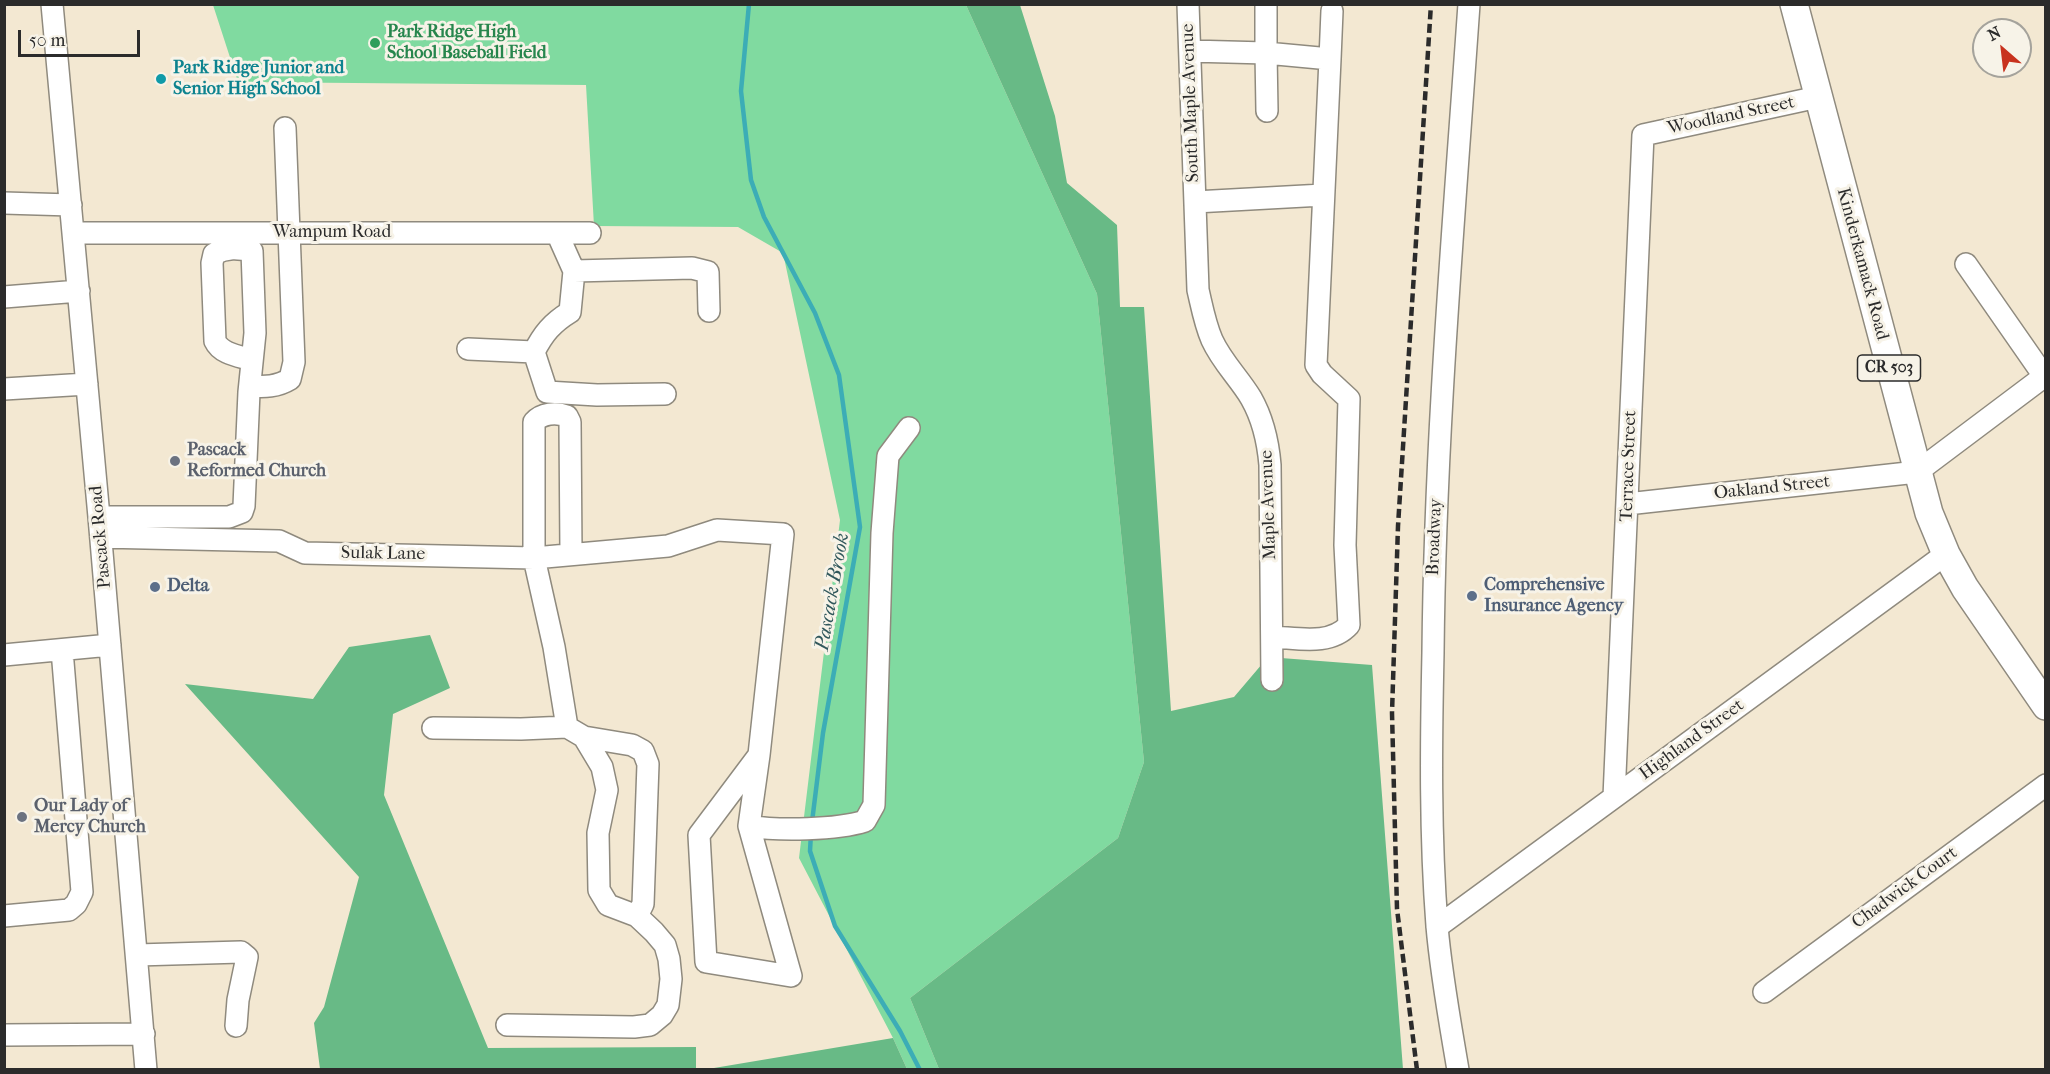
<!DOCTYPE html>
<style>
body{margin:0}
#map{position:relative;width:2050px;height:1074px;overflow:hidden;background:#f3e8d2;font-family:"IM FELL French Canon",serif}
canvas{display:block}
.frame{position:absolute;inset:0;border:6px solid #2b2b2b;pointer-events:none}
.north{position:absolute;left:1972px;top:18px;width:60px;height:60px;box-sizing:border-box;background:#f7f3e8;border:2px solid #a5a39c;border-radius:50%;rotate:332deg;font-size:16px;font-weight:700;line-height:24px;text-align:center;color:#2b2b2b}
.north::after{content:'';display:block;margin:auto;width:21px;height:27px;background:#c8321e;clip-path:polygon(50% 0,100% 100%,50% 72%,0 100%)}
.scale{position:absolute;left:18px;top:30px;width:122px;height:27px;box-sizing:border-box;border:3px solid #2b2b2b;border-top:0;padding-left:8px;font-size:18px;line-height:21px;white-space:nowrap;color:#2b2b2b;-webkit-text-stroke:4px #f7f3e8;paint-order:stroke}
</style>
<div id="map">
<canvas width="2050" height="1074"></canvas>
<div class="frame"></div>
<div class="north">N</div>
<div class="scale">50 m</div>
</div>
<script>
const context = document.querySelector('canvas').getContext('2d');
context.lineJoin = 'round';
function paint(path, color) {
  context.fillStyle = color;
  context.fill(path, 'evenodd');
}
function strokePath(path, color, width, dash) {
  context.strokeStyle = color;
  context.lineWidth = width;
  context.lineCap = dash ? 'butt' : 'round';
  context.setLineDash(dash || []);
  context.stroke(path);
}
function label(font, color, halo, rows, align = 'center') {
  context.font = font + ' "IM FELL French Canon",serif';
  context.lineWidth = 6;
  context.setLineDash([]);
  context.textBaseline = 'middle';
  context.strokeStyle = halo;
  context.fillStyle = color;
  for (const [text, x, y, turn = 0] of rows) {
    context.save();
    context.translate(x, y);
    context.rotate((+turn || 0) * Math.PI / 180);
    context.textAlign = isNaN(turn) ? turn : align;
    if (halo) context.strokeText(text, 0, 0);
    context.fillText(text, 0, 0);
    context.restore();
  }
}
const green = new Path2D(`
 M213,5h753l131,289 47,468 -26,76 -208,160 29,71h-32l-14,-31 -94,-180 41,-338 -57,-267 -45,-26 -144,-1 -8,-141 -348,-3z`);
const forest = new Path2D(`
 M966,5h54l35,111 12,67 50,42 3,82h24l27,404 63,-14 34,-40 104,8 31,404h-464l-29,-71 208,-160 26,-76 -47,-468z
 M430,635l20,53 -57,26 -9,81 104,253 208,-1v22h-376l-6,-46 10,-16 35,-130 -174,-193 128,15 36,-52z
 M893,1038l14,31h-199z`);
const stream = new Path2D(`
 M749,4l-8,87 10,89 13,37 51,96 24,62 21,152 -37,206 -11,89
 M811,833l-1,18 25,75 65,105 20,39`);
const minor = new Path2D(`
 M52,4l47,513 47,553
 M1188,4l10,286c4,17 7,34 14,50 10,22 27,38 39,58 12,21 17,43 19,67l2,215
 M1266,4v49l64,6 2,-48
 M1190,51l76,2 1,58
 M1195,202l128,-7
 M4,203l67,2
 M74,233h516
 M557,233l17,38 118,-3 16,4 1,39
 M1966,264l80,115
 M4,297l75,-6
 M468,349l66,3c9,-18 18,-29 36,-40l4,-41
 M534,352l13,40 50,3 68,-1
 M250,386c15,1 27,1 40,-7l4,-17 -9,-234
 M4,389l83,-5
 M1627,504l290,-32 129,-97
 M99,517h130l13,-5 2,-6 5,-114 6,-59 -3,-82c-14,-3 -25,-4 -38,3l-2,9 3,78c6,13 24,15 37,19
 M101,537l178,4 26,12 229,5 134,-12 49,-16 66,4 -24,221 -10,71 42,150 -85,-14 -7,-127 60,-80
 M571,554l-1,-132 -3,-6c-11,-4 -25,-3 -33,6v136l20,89 13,80 17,10 48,8 11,6 5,13 -5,140 -6,12
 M1272,637c26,1 58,9 77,-12l-4,-80 4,-146 -27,-25 -6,-9 14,-306
 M4,655l106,-10
 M433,728l88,1 46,-2
 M1614,797l29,-662 175,-38
 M749,826c29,5 88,4 116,-5l9,-16 8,-272 6,-77 21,-28
 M4,916l65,-6 7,-6 6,-12 -20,-242
 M1437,927l509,-373
 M137,955l104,-3 6,5 -9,43 -2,26
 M1764,992l282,-207
 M507,1025l127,2 16,-2 12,-10 6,-10 3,-26 -2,-20 -4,-14 -11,-13 -17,-16 -29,-11 -9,-15 -1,-57 9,-43 -5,-23 -18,-30
 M4,1035l140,-1
 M1458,1070c-8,-48 -17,-96 -21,-144 -7,-91 -6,-182 -4,-273 2,-217 21,-433 36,-649`);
const major = new Path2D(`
 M1794,4l135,509 17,41 19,34 81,118`);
const rail = new Path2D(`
 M1417,1070l-20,-161 -5,-196 6,-187 33,-522`);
const markers = [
 [375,43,6,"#2e9e5b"],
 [161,79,6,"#0f9aa8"],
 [175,461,6,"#6b7280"],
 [155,587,6,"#5c6f8a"],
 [1472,596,6,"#5c6f8a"],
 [22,817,6,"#6b7280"]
];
const shields = [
 [1889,368,63]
];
const shieldNames = [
 ["CR 503",1889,368]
];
const leisureNames = [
 ["Park Ridge High",387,33],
 ["School Baseball Field",387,54]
];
const cultureNames = [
 ["Park Ridge Junior and",173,69],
 ["Senior High School",173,90]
];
const streetNames = [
 ["South Maple Avenue",1191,103,-92],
 ["Woodland Street",1731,116,-12],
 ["Wampum Road",332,233],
 ["Kinderkamack Road",1862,264,75],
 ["Terrace Street",1629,466,-88],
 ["Oakland Street",1772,488,-6],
 ["Maple Avenue",1269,505,-92],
 ["Pascack Road",101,537,-95],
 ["Broadway",1435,537,-88],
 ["Sulak Lane",383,554,1],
 ["Highland Street",1692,740,-36],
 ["Chadwick Court",1905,888,-36]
];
const worshipNames = [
 ["Pascack",187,451],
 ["Reformed Church",187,472],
 ["Our Lady of",34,807],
 ["Mercy Church",34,828]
];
const serviceNames = [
 ["Comprehensive",1484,586],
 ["Insurance Agency",1484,607],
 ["Delta",167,587]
];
const waterNames = [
 ["Pascack Brook",833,592,-80]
];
paint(green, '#80daa0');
paint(forest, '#68ba86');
strokePath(stream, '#3cadb6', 4.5);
strokePath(minor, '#8f8a7e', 24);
strokePath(major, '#8f8a7e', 30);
strokePath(minor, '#fff', 21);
strokePath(major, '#fff', 27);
strokePath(rail, '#2b2b2b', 4.5, [9, 4.5]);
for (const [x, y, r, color] of markers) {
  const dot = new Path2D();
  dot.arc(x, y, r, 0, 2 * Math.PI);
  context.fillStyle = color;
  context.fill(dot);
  strokePath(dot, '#f7f3e8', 2);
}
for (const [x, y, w] of shields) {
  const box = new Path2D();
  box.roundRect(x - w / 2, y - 13, w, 26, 4.5);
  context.fillStyle = '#f7f3e8';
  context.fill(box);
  strokePath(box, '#2b2b2b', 1.5);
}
label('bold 16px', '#2b2b2b', null, shieldNames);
label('bold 18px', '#27864d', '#f7f3e8', leisureNames, 'left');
label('bold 18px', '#0d838f', '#f7f3e8', cultureNames, 'left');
label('18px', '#2b2b2b', '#f7f3e8', streetNames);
label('bold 18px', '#5b616d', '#f7f3e8', worshipNames, 'left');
label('bold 18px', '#4e5e75', '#f7f3e8', serviceNames, 'left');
label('italic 20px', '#31585c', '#f7f3e8', waterNames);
</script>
